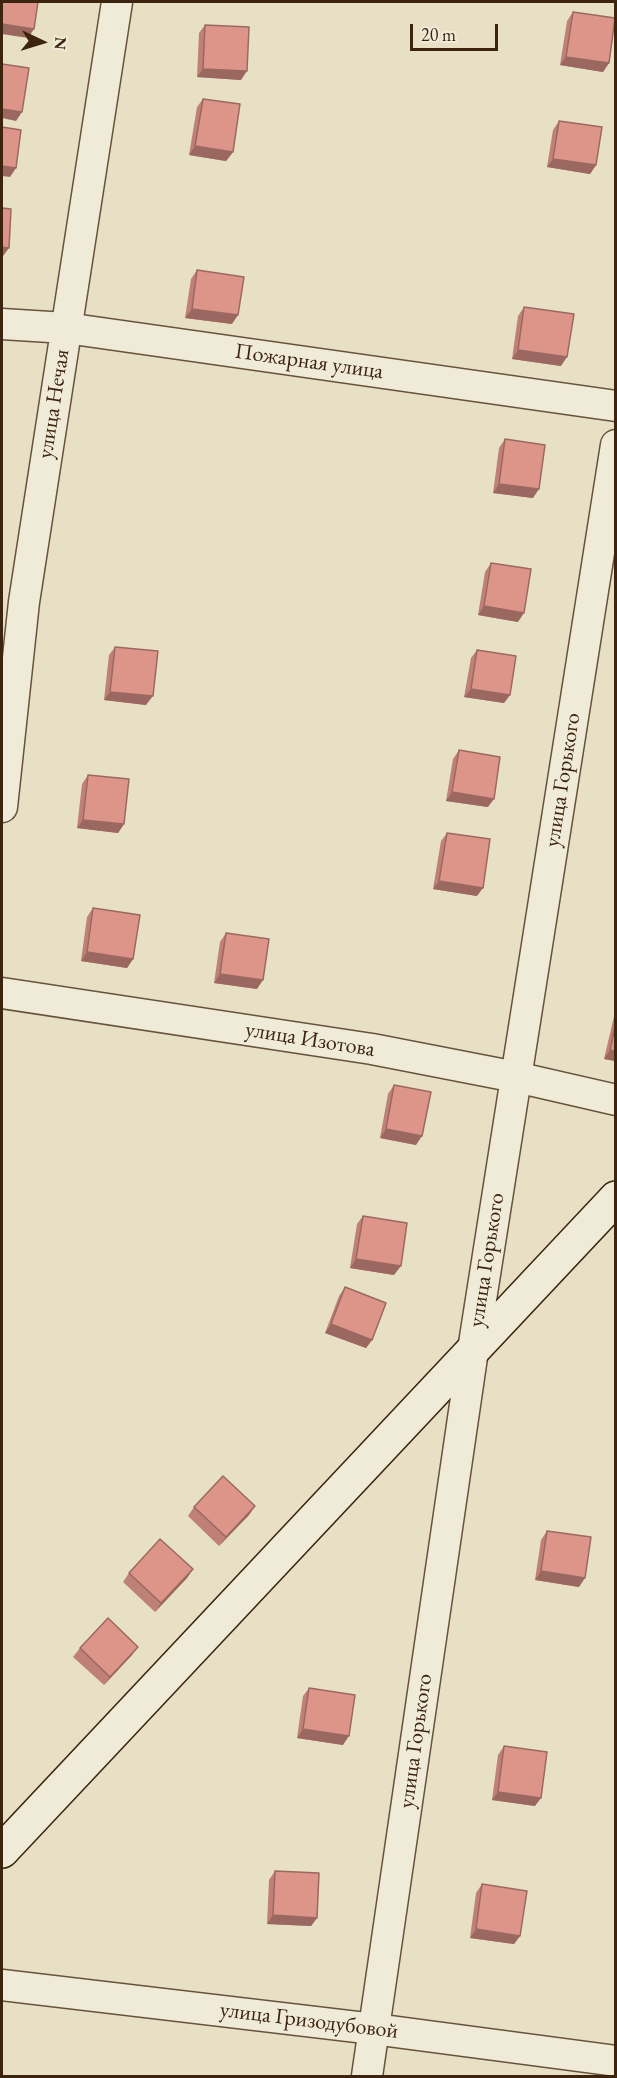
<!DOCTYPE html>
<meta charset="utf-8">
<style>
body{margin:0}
#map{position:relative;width:617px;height:2078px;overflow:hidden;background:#e8e0c5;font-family:"EB Garamond",serif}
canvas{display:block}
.frame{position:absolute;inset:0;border:3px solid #3c240e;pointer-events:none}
.north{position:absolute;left:12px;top:12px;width:60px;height:60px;-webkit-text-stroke:4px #f0ebd9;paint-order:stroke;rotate:94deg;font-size:16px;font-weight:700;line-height:24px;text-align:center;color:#3c240e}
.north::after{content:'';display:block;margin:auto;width:21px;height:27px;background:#3c240e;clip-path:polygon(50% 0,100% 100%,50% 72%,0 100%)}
.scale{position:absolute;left:410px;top:24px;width:88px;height:27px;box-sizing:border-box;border:3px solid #3c240e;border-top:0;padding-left:8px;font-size:18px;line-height:21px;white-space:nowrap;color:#3c240e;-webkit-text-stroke:4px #f0ebd9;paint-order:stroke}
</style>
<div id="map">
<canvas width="617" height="2078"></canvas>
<div class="frame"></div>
<div class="north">N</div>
<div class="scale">20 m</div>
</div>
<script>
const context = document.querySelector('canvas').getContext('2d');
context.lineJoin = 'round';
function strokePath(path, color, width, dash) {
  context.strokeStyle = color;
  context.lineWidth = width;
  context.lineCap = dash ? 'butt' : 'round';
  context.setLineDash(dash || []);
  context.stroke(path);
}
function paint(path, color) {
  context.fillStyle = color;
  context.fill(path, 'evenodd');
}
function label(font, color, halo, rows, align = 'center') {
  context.font = font + ' "EB Garamond",serif';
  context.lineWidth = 4.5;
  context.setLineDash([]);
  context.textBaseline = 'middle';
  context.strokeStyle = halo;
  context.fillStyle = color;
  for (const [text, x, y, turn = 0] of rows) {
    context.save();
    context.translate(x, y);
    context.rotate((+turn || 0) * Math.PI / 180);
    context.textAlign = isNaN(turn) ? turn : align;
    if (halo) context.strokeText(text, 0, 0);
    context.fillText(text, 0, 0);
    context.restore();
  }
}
const street = new Path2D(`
 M2,324l64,4 550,78
 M2,807l22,-205 93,-600
 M2,993l370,56 144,28 100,23
 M2,1985l372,44 242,32
 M367,2076l106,-726 143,-905`);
const secondary = new Path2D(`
 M2,1851l614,-653`);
const wall = new Path2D(`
 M573,12l36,51 -6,9 -43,-7 7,-44z
 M205,25l36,55 -44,-3 2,-44z
 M203,99l30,53 -7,9 -37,-6 8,-48z
 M559,121l37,44 -6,9 -43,-7 6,-37z
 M197,270l35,54 -47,-6 6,-39z
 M524,307l37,59 -49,-7 6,-43z
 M505,439l28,59 -40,-5 6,-45z
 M491,563l27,59 -40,-7 7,-43z
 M115,647l31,58 -42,-5 5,-45z
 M477,650l33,45 -6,8 -40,-6 7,-39z
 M459,750l29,57 -42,-6 7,-42z
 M88,775l36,49 -6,9 -41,-5 5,-44z
 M447,833l30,63 -44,-7 8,-48z
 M93,908l40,51 -6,9 -46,-7 6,-44z
 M226,933l31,56 -43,-6 6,-41z
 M615,1012v49l-11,-2z
 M394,1085l22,60 -36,-7 8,-44z
 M363,1216l31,59 -44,-7 7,-44z
 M345,1287l27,53 -6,8 -41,-15 14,-37z
 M255,1506l-6,9 -30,31 -31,-30 6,-9z
 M547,1531l32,56 -44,-7 6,-40z
 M193,1569l-6,9 -32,34 -32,-30 6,-9z
 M80,1648l52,7 -28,30 -31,-28z
 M309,1688l34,57 -46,-7 6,-42z
 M504,1746l31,60 -43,-6 6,-45z
 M275,1871l42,47 -6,8 -44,-2 2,-44z
 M482,1884l38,52 -6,8 -44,-6 6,-45z`);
const shadedWall = new Path2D(`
 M229,2h14l-1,1z
 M2,24l32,5 -6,9 -26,-4z
 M566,57l43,6 -6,9 -43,-7z
 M203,69l44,2 -6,9 -44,-3z
 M2,109l20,3 -6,9 -14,-3z
 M195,146l38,6 -7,9 -37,-6z
 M553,159l43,6 -6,9 -43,-7z
 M2,166l14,2 -6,9 -8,-1z
 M2,247l7,1 -6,8h-1z
 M192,309l46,6 -6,9 -47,-6z
 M518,350l49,7 -6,9 -49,-7z
 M499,484l40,5 -6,9 -40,-5z
 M484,606l40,7 -6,9 -40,-7z
 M471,689l39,6 -6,8 -40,-6z
 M110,692l43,4 -7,9 -42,-5z
 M452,792l42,7 -6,8 -42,-6z
 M83,820l41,4 -6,9 -41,-5z
 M439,881l44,7 -6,8 -44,-7z
 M87,952l46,7 -6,9 -46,-7z
 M220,974l43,6 -6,9 -43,-6z
 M610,1050l5,1v10l-11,-2z
 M386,1129l36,7 -6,9 -36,-7z
 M356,1259l45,7 -7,9 -44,-7z
 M331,1324l41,16 -6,8 -41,-15z
 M255,1506l-6,9 -30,31 7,-9z
 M193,1569l-6,9 -32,34 6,-9z
 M541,1571l44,7 -6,9 -44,-7z
 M138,1647l-6,8 -28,30 6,-8z
 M303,1729l46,7 -6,9 -46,-7z
 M498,1792l43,6 -6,8 -43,-6z
 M273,1915l44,3 -6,8 -44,-2z
 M476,1929l44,7 -6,8 -44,-6z`);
const building = new Path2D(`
 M2,2h36l-4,27 -32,-5z
 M573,12l42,6 -6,45 -43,-6z
 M205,25l44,2 -2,44 -44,-2z
 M2,64l27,4 -7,44 -20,-3z
 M203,99l37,5 -7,48 -38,-6z
 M559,121l43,6 -6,38 -43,-6z
 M2,127l19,3 -5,38 -14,-2z
 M2,208l9,1 -2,39 -7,-1z
 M197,270l47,7 -6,38 -46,-6z
 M524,307l50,7 -7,43 -49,-7z
 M505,439l40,6 -6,44 -40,-5z
 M491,563l40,6 -7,44 -40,-7z
 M115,647l43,4 -5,45 -43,-4z
 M477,650l39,6 -6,39 -39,-6z
 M459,750l41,7 -6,42 -42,-7z
 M88,775l41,4 -5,45 -41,-4z
 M447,833l43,6 -7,49 -44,-7z
 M93,908l47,7 -7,44 -46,-7z
 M226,933l43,6 -6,41 -43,-6z
 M615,1027v24l-5,-1z
 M394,1085l37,7 -9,44 -36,-7z
 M363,1216l44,7 -6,43 -45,-7z
 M345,1287l41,16 -14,37 -41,-16z
 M223,1476l32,30 -29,31 -32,-30z
 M547,1531l44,6 -6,41 -44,-7z
 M160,1539l33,30 -32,34 -32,-30z
 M108,1618l30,29 -28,30 -30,-29z
 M309,1688l46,7 -6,41 -46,-7z
 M504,1746l43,6 -6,46 -43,-6z
 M275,1871l44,2 -2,45 -44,-3z
 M482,1884l45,7 -7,45 -44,-7z`);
const streetNames = [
 ["Пожарная улица",309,362,8],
 ["улица Нечая",54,404,-81],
 ["улица Горького",563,780,-81],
 ["улица Изотова",310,1040,9],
 ["улица Горького",487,1260,-81],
 ["улица Горького",416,1741,-82],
 ["улица Гризодубовой",309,2021,7]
];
strokePath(street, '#67533c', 33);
strokePath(secondary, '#3c240e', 36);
strokePath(street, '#f0ebd9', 30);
strokePath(secondary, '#f0ebd9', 33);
paint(wall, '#be8077');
paint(shadedWall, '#9b6861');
paint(building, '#dd958a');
strokePath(building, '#9b6861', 1.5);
label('22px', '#3c240e', '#f0ebd9', streetNames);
</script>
